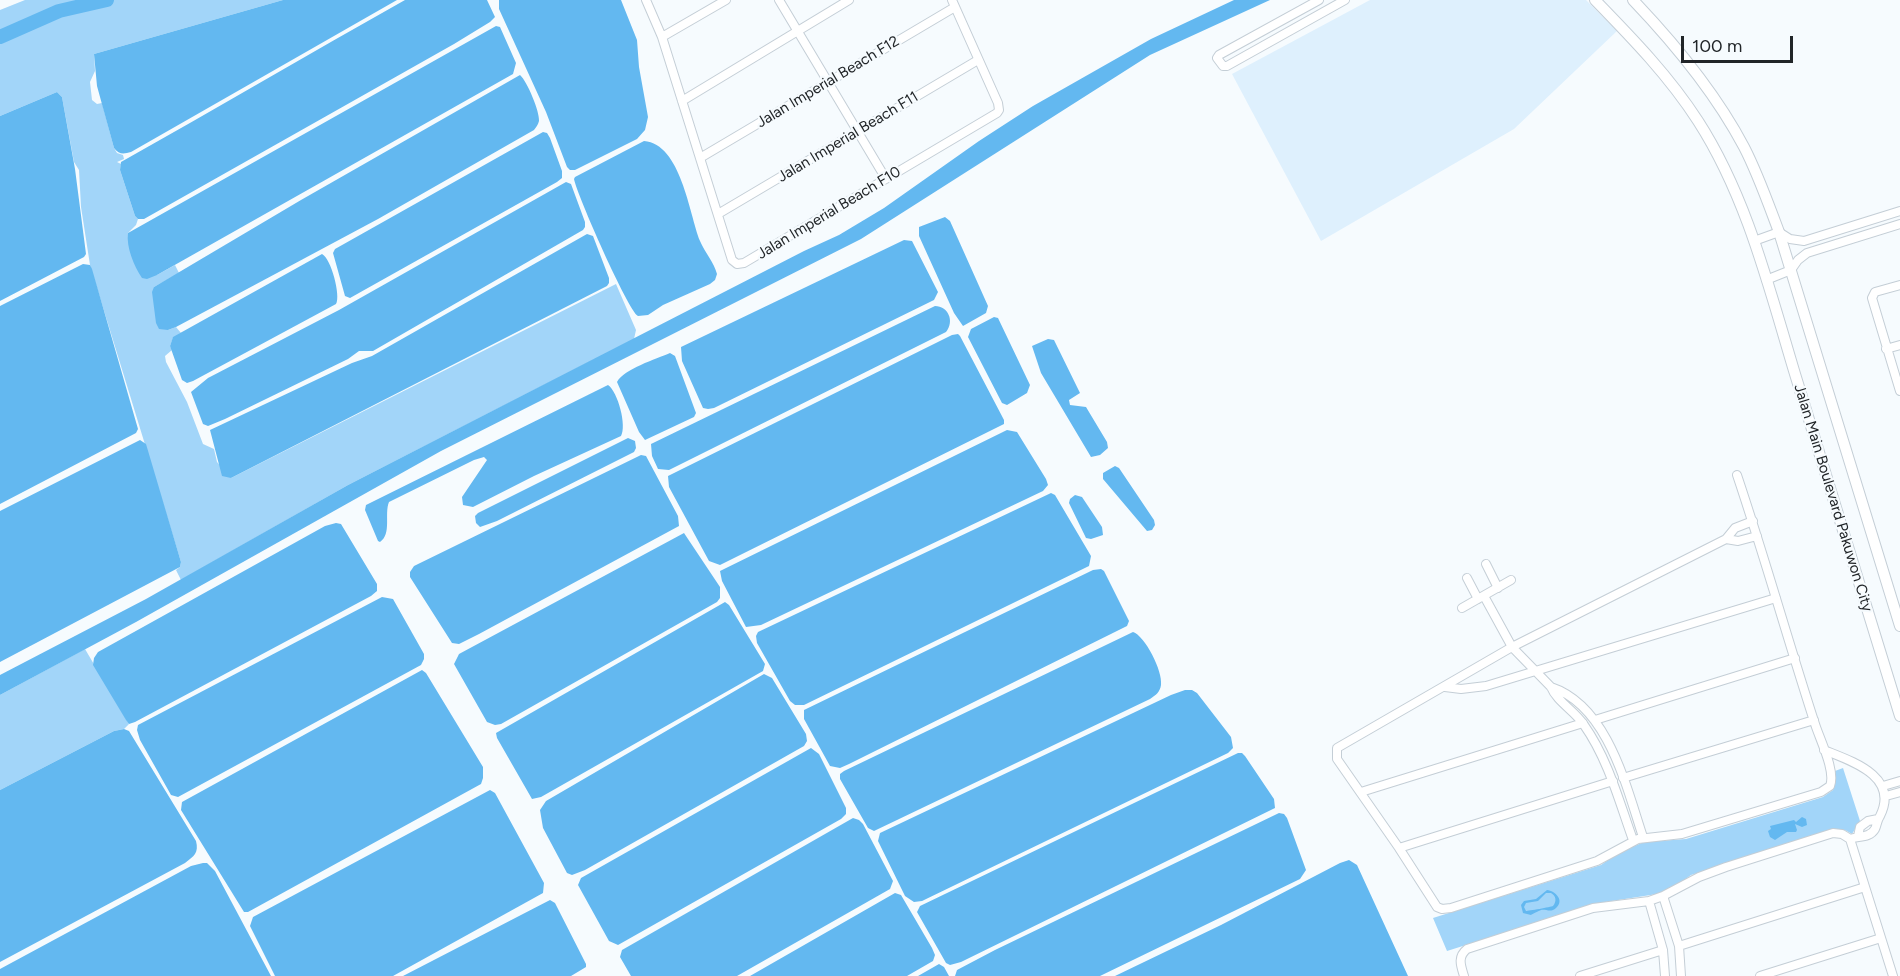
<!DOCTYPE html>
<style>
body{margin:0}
#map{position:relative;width:1900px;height:976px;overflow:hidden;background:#f6fbfe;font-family:Figtree,sans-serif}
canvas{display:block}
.scale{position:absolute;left:1681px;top:36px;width:112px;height:27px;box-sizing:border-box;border:3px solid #212528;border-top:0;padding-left:8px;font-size:18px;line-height:21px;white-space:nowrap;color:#212528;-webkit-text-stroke:4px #f6fbfe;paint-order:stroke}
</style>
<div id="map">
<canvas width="1900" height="976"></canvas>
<div class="scale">100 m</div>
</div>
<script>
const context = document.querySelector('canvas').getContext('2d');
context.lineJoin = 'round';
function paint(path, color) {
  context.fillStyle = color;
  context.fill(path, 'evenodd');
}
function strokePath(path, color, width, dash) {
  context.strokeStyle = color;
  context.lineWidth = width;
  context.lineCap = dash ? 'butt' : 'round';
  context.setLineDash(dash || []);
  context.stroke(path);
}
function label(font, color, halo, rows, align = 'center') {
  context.font = font + ' Figtree,sans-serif';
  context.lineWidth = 4.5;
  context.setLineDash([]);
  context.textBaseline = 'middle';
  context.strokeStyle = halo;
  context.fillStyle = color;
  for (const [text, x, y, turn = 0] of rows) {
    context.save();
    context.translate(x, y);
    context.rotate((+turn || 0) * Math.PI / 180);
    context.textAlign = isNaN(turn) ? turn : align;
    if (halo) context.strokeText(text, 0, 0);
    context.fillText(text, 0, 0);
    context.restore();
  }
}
const built = new Path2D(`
 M1370,0h216l31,31 -103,98 -193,112 -89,-167z`);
const green = new Path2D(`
 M25,0h258l-189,54 1,17 -5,11 2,18 5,4 5,-1 12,45 3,5 6,2 1,4 -7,3 4,2 -1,6 15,46 3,3 -2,6 -8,8 29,42 18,-10 4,8 -25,14 14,43 8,-3 5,6 -8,5 -3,8 2,4 -7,6 1,6 21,40 16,42 11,5 3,13 14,16 385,-194 20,46 -2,9 -286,146 -167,95 -5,-10 4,-3 1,-5 -91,-297 -9,-58 -2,-37 -5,-8 -12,-65 -5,-5 -57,24v-106z
 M85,649l44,75 -5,5 -10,2 -114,59v-95z
 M1843,768l17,53 -8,13 -7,-4h-15l-139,45 -8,6 -26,13 -58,9 -152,48 -14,-33 168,-53 17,-12 26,-11 42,-3 137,-42 10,-7 3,-13 -1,-6z`);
const water = new Path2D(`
 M283,0h114l-266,152c-7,2 -12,3 -17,-4l-17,-62 -3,-32z
 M405,0h82l8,17 -5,5 -36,22 -310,175h-6l-3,-3 -15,-46 1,-8c95,-53 189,-109 284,-162z
 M499,0h122l16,40 2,27 9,50 -3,13 -8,9 -62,31h-5l-3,-3 -21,-55 -47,-103z
 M1234,0h36l-120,55 -289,184 -420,212 -305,171 -136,73v-20l146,-76 202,-114 456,-234 35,-16 45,-27 95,-67 54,-35 118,-67z
 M496,26l4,1 16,36 -3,11 -356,201 -10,4 -5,-1c-8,-12 -16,-31 -14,-45z
 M520,75c7,6 20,37 19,46 -1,4 -3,6 -5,9l-156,89 -202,108 -8,3 -9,-1 -3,-6 -4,-31 2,-5 147,-87z
 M57,92l5,5 13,72 11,85 -2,3 -84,44v-185z
 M543,132l4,1 3,5 12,33v7l-5,4 -207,116 -5,-2 -12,-43 2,-4z
 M644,141c37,3 45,72 56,100 5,12 14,21 17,33l-2,6 -5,4 -47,21 -15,10 -10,1c-10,-6 -61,-121 -64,-137l1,-2z
 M566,182l5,2 14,38v5l-2,3 -210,121h-14l-11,8 -123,60 -17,7 -5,-2 -12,-32 17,-14 131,-68z
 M945,217l5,4 38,85 -2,7 -23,13 -9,-13 -35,-77v-9z
 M587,234l6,2 16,42v5l-2,3 -376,192 -9,-2 -12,-46 142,-67 20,-7z
 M904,240l8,1 26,51 -4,8 -220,108 -6,1 -5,-1 -21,-47 -1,-14z
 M322,254c9,4 19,42 14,50l-143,77 -6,2 -5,-3 -12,-34 3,-9z
 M83,264l7,1 2,4 46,160 -2,4 -136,71v-198z
 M935,306c13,0 20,15 11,26l-277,138 -11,-1 -6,-13 -1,-12z
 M994,317l4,1 32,67 -3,8 -20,12 -5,-2 -34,-66 3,-8z
 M958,334l2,2 44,84v4l-284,141 -11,-4 -40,-74 -1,-11 284,-141z
 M1048,339l6,1 26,53 -11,7 1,5 16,2 21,35 1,6 -8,7 -9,2 -50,-84 -9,-27z
 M670,353l5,3 21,57 -2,4 -49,23 -6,-8 -22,-50c7,-13 39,-23 53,-29z
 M608,385c10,7 19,41 13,51l-87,40 -61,31 -10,-2 -1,-8 25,-37 -3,-3 -10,3 -85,42c-5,12 3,32 -9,40l-2,-1 -13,-31 1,-5z
 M1007,430l10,2 29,47 2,6 -5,6 -282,134 -15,2 -24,-46 -2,-10z
 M628,438l7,3 1,7 -2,4 -137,69 -17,6 -4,-4 -1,-7 3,-3z
 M140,440l6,4 35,118 -1,5 -180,95v-151z
 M641,455l5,1 32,60 1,10 -200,108 -20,10 -7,-1 -42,-66v-5l4,-6z
 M1115,466l4,2 35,52 1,5 -3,5 -5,1 -44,-52v-6z
 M1051,493l4,2 36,61 -2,10 -285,139h-9l-5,-4 -33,-58 -1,-7 2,-4z
 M1075,495l7,2 20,30 1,8 -12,4 -5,-1 -17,-35 1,-4z
 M336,523l5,1 36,60v7l-6,5 -236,126 -6,2 -3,-4 -33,-55 1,-7 4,-6 227,-126z
 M684,533l36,54v11l-3,4 -216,122 -6,1 -8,-3 -33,-58 5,-10z
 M1101,569l3,2 25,50 -2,5 -278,138 -9,4 -10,-2 -26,-47v-9l289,-140z
 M382,597l11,2 31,55v5l-3,6 -243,132 -7,-2 -31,-55 -3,-10 1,-5z
 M725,602l4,3 36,59 -2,7 -222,126 -9,2 -35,-61 -1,-5z
 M1133,632c12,4 30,39 28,53 -1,7 -5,10 -11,14l-276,132 -6,-3 -28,-49v-5l4,-3z
 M422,670l4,3 57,94v11l-2,6 -233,128h-4l-63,-102 1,-8z
 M764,674l8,4 34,56 1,7 -3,5 -219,124 -13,5 -5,-2 -24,-45 -3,-18 6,-9z
 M1185,690h7l5,3 34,44 2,11 -5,5 -306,148 -8,1 -9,-6 -27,-55 2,-8 291,-138z
 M124,729l5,2 67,110c3,12 -2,15 -11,22l-185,99v-172l114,-59z
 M811,748l8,6 27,54v6l-5,5 -223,126 -9,-4 -31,-56 3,-7z
 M1238,753h4l3,3 29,43 1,9 -314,154 -11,3 -4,-2 -29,-51 3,-6z
 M490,790l5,3 49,90 -1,10 -150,83h-118l-25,-50 3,-9z
 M1279,813l5,1 3,4 19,52 -6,9 -200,97h-145l2,-6 38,-20z
 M1802,817l4,2 1,6 -5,2 -7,-3 2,6 -1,2h-9l-12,8 -5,-3 -2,-6 3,-2 -1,-3 24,-6 2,2z
 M853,818l6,2 4,4 30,57 -3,8 -153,87h-106l-11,-19 2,-7z
 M1349,860l8,5 51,111h-293l106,-51 119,-62z
 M203,863h4l8,8 56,105h-271v-7l191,-103z
 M1547,890c8,1 18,10 9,18 -5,5 -10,1 -15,2 -2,1 -9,4 -10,5l-8,-2 -2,-8 3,-4 12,-2zM1546,893h5c5,3 6,8 2,13 -2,1 -25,5 -27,5l-2,-4 2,-4 12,-2z
 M895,893l6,2 31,53 3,7 -2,6 -26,15h-157z
 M550,900l5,3 31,61v3l-15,9h-168z
 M939,964l5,3 5,9h-31z`);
const river = new Path2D(`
 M0,37l59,-26 48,-11`);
const street = new Path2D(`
 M646,0l16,37 70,223 5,4 7,-1 253,-150 2,-3 -1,-7 -46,-103
 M779,0l107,179
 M1319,0l-100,55 -2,3 6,8h4l118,-66
 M662,37l64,-37
 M682,101l167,-101
 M700,158l255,-151
 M718,214l260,-154
 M1754,241l25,-9 11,7 14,2 96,-30
 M1766,280l25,-10 7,-10 9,-7 93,-29
 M1900,285l-25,7 -3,6 28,93
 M1886,349l14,-4
 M1737,475c28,83 51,166 78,249 5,16 21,47 15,62l-9,6 -139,42 -44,5 -41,22 -146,47 -9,1 -5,-2 -38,-59 -62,-89v-11l175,-101 214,-108 9,-11 18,-7
 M1726,539l12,2 19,-5
 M1486,564l12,24
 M1467,578l11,21
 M1484,596l28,51 39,40c6,15 24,24 33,38 24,34 35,76 49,115
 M1462,608l49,-28
 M1445,687l16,2 25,-3 290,-88
 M1551,687c57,19 75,99 92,150
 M1595,720l200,-62
 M1824,750c27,11 76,26 56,66 -3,4 -3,9 -5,13 -5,9 -17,7 -25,10l43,137
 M1623,778l191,-58
 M1883,786l17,-5
 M1361,792l222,-69
 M1886,796l14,-4
 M1858,836l2,-9 8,-6 10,-2
 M1399,848l214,-67
 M1663,896l16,50 2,30
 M1649,901l14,49 2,26
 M1679,946l186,-59
 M1464,976c-3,-10 -7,-19 3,-27l126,-41 56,-7 14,-5 36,-19 27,-10 107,-34 9,1 8,5
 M1580,976l83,-26
 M1760,976l121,-38`);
const secondary = new Path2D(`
 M1595,0c37,38 74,76 103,121 49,76 71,167 97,253 35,114 70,228 105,342
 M1633,0c42,44 82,92 111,147 14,27 24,56 35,85l121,394`);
const streetNames = [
 ["Jalan Imperial Beach F12",828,82,-31],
 ["Jalan Imperial Beach F11",848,137,-31],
 ["Jalan Imperial Beach F10",829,213,-31],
 ["Jalan Main Boulevard Pakuwon City",1833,498,73]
];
paint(built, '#def0fd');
paint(green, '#a2d5f9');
paint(water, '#63b8f0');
strokePath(river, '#63b8f0', 14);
strokePath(street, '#c4ced6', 10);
strokePath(secondary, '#c4ced6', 12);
strokePath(street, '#fff', 8);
strokePath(secondary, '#fff', 10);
label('15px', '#212528', '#f6fbfe', streetNames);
</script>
